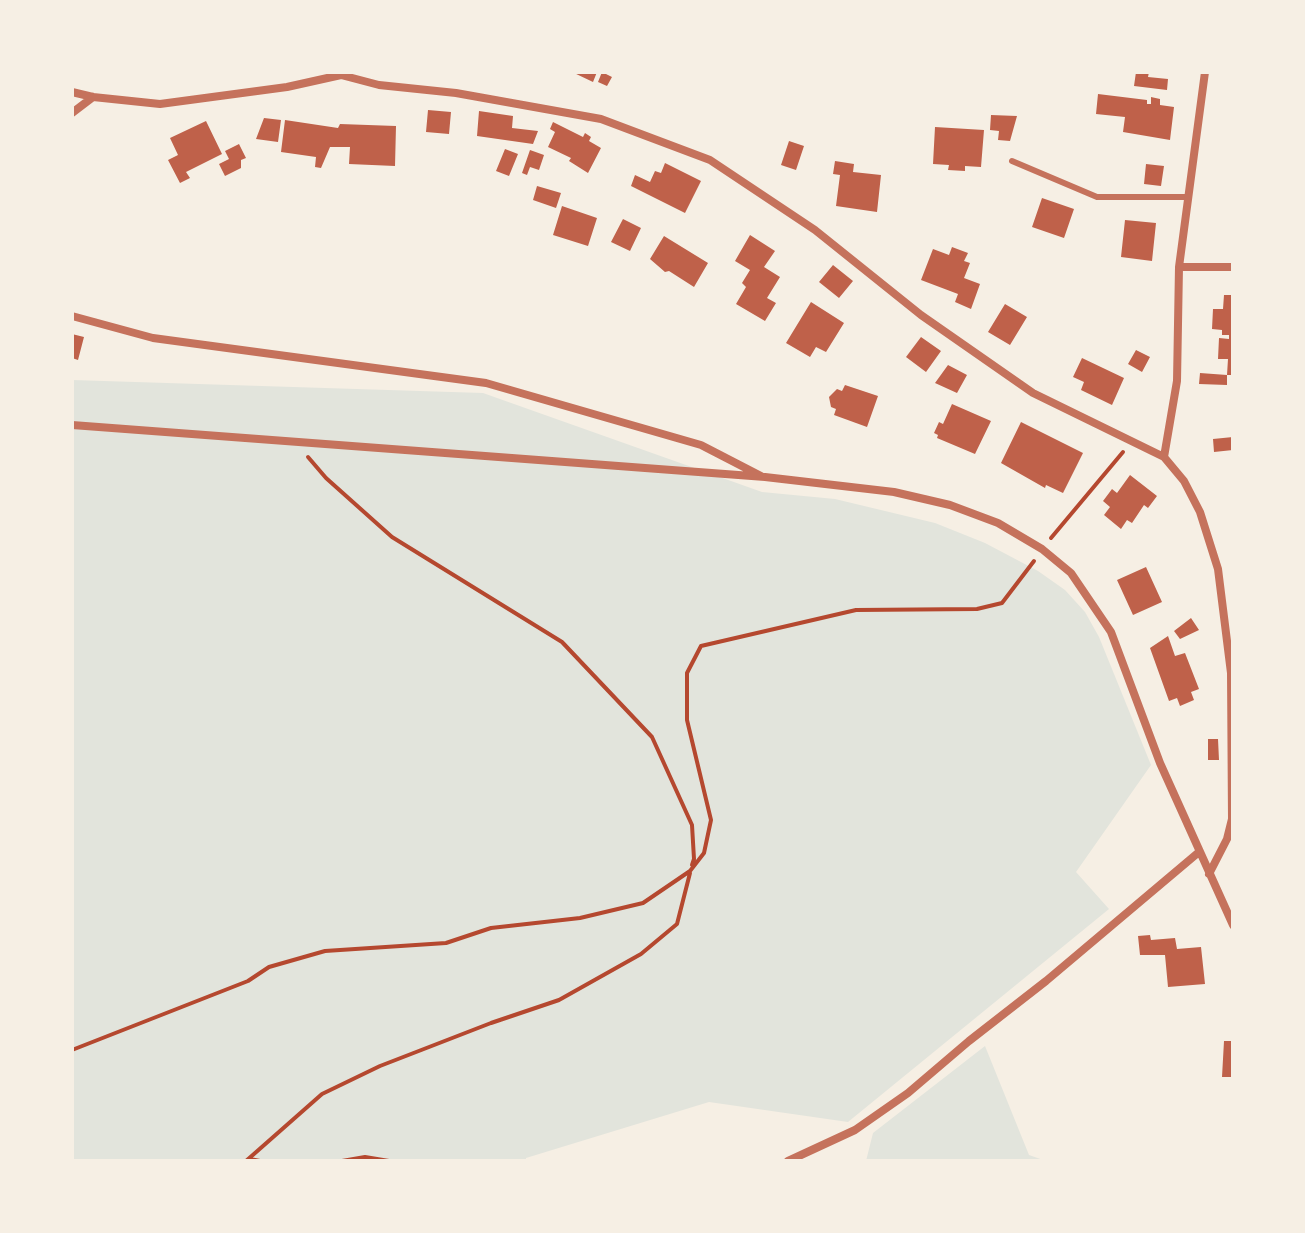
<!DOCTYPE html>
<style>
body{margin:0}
#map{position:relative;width:1305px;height:1233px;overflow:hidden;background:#f6efe4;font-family:"Archivo Narrow",sans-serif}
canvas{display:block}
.frame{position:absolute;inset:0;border:74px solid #f6efe4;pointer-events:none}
</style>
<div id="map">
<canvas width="1305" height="1233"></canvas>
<div class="frame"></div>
</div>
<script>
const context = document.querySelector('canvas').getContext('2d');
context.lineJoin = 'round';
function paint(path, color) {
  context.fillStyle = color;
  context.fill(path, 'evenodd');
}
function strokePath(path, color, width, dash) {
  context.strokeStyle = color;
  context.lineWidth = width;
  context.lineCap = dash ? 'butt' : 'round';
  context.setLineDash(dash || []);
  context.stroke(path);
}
const green = new Path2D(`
 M72,380l411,13 279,99 73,7 100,24 50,20 53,28 27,19 20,22 14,25 52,128 -75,107 33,37 -261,213 -139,-20 -183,56v3h-454z
 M985,1046l44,109 17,6h-180l7,-28z`);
const building = new Path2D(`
 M572,72h25l-4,10z
 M602,72l10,5 -5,9 -9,-4z
 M1136,72h13l-1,5 20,2 -1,11 -33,-4z
 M1098,94l49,6v4h4v-7l9,2v6l14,2 -4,33 -47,-8 2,-15 -29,-3z
 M428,110l23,2 -2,22 -23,-2z
 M479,111l34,5 -1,12 26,3 -5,13 -56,-8z
 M991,115l26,1 -7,25 -12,-1 1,-9 -9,-1z
 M264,118l17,2 -3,22 -22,-3z
 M285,120l53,8 2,-4 56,2 -1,40 -46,-2 1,-17h-20l-9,21 -6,-1 1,-10 -35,-5z
 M206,121l16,33 -36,18 4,6 -10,5 -12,-23 10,-5 -8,-17z
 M553,122l30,15 2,-4 6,4 -2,4 12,7 -13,25 -19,-12 2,-3 -23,-11 7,-15 -5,-3z
 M935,127l49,3 -3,37 -16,-1v5l-17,-1 1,-5 -16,-1z
 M789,141l15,5 -8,24 -15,-5z
 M239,144l7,14 -5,2v8l-16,8 -6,-12 10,-5 -4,-8z
 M505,149l13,5 -9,22 -13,-5z
 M530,150l14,5 -5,15 -9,-3 -3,8 -5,-2z
 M835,161l19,3 -1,8 28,3 -4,37 -41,-6 4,-31 -7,-1z
 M665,163l36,18 -16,32 -54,-27 4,-11 15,7 5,-11 6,2z
 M1146,164l18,2 -3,20 -17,-2z
 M537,186l24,7 -5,15 -23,-8z
 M1042,198l32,11 -10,29 -32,-11z
 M562,206l35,12 -9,28 -35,-11z
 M623,219l18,9 -11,23 -19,-9z
 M1125,220l31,3 -4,38 -31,-4z
 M750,235l25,16 -11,16 16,10 -13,21 9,5 -11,18 -29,-17 10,-17 -4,-4 8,-13 -15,-9z
 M664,236l44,27 -14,24 -25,-16 -4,1 -15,-13z
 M952,247l16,6 -4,8 6,2 -6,15 16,6 -9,25 -16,-7 3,-8 -37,-14 12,-31 16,6z
 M833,265l20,16 -14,17 -20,-16z
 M1224,295h9v80h-6l1,-16h-10l1,-21 10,1v-4h-7v-5l-10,-1 1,-20h10z
 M811,302l33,21 -18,29 -10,-5 -6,10 -24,-14z
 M1005,304l22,13 -17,28 -22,-13z
 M72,334l12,3 -6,23 -6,-2z
 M921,337l20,14 -15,21 -20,-15z
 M1136,350l14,7 -8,15 -14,-8z
 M1082,358l42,20 -12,27 -31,-15 3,-8 -11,-5z
 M948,365l19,10 -10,18 -22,-10z
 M1200,373l27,2v10l-28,-1z
 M845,385l33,11 -11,31 -33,-12 2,-6 -5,-2 -2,-10 8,-8 5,2z
 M952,404l39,17 -16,33 -38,-16 1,-3 -4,-2 5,-11 4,2z
 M1021,422l62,31 -20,40 -17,-8 -1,3 -44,-25z
 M1233,437v13l-19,2 -1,-13z
 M1130,475l27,21 -9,12 -4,-3 -12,18 -5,-3 -6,9 -17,-14 6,-8 -7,-6 9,-12 5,4z
 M1146,567l16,35 -29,13 -16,-35z
 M1191,618l8,12 -19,9 -6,-8z
 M1168,636l7,20 10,-3 14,36 -8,3 3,8 -14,6 -3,-8 -8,3 -19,-53z
 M1208,739h10l1,21h-11z
 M1150,935l1,5 24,-2 2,11 24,-2 4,37 -37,3 -3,-32h-25l-2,-19z
 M1224,1041h9v36h-11z`);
const path = new Path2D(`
 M308,457l18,21 66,59 170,105 90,95 40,88 2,34 -2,6
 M1051,538l72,-86
 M72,1050l176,-69 21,-14 56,-16 121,-8 45,-15 89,-10 63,-15 47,-32 14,-18 7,-33 -24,-100v-47l14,-27 155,-36 121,-1 25,-6 32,-42
 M250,1159l10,2
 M246,1161l76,-67 58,-28 111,-43 68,-23 82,-46 36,-30 13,-51
 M342,1161l23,-4 24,4`);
const service = new Path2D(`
 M1012,161l85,36h91`);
const minor = new Path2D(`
 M338,72l3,3 38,10 77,8 145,26 109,41 105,70 106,85 112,78 131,64 20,24 16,31 18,57 13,104 1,146 -5,20 -18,35
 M72,92l21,5 67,7 127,-17 54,-12
 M72,113l21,-16
 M1179,267h54
 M72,316l81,22 333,45 215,62 60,31
 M72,425l693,52 129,15 56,13 48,18 44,26 29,24 40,59 49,131 73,162
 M1164,457l13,-76 2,-114 26,-195
 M788,1161l67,-31 53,-37 61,-52 77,-60 153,-129`);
paint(green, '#e2e4dc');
paint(building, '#bf614a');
strokePath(path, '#b5482f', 4);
strokePath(service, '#c5725c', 6);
strokePath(minor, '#c5725c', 8);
</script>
